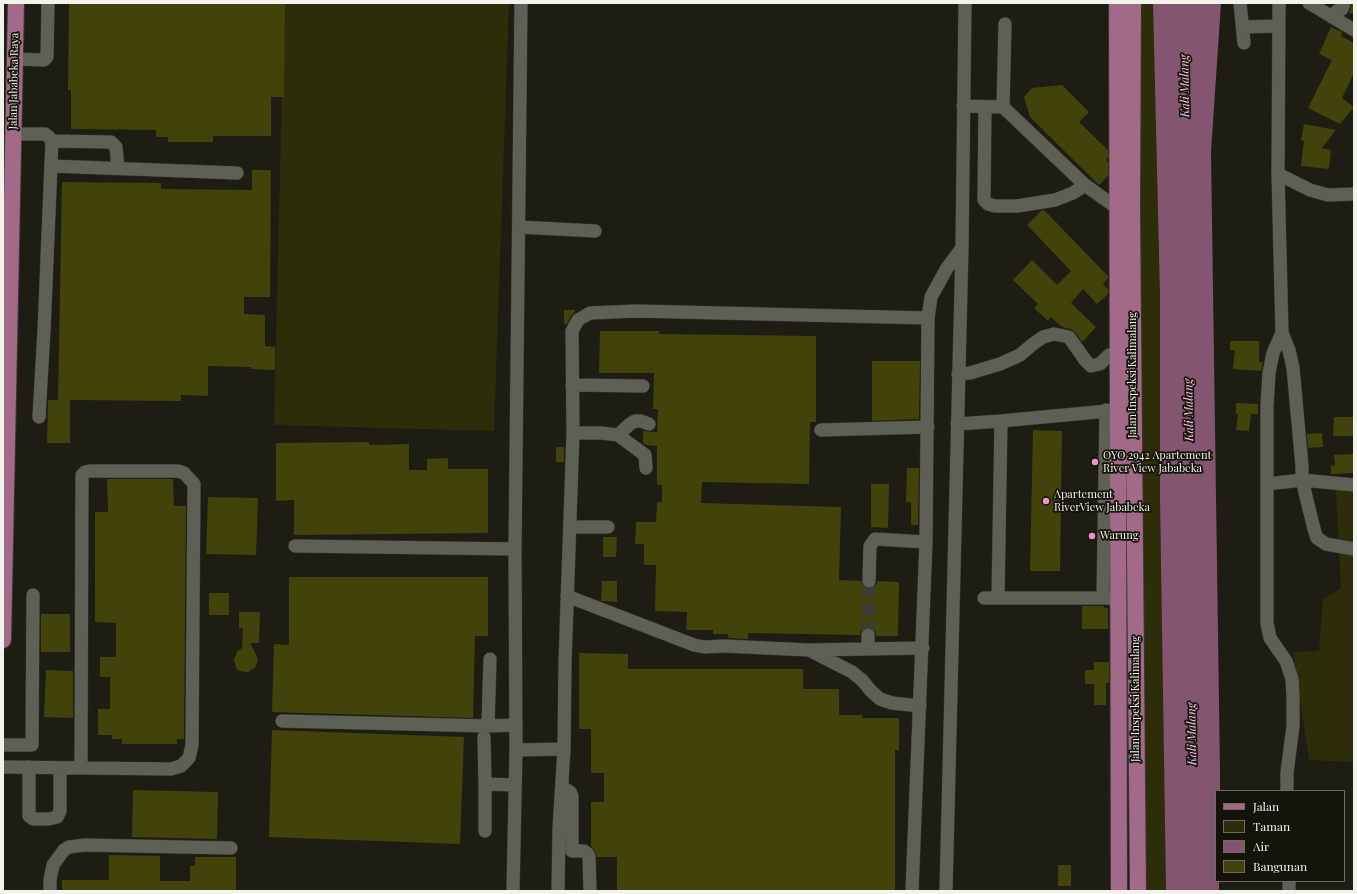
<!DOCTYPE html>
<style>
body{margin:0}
#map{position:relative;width:1357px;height:894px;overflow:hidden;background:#1d1d14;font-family:"Playfair Display",serif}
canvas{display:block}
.frame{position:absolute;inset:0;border:4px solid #f3f3ed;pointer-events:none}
.legend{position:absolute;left:1215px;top:790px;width:130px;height:92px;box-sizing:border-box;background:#14140b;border:1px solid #6d6d65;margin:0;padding:5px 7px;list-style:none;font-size:12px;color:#f3f3ed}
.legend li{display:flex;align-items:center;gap:8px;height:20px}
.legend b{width:20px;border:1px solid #6d6d65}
</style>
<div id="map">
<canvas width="1357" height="894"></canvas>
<div class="frame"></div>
<ul class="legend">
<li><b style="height:5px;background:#a36989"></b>Jalan</li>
<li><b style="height:11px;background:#2d2d09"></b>Taman</li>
<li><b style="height:11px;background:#835570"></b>Air</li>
<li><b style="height:11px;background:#42420b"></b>Bangunan</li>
</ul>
</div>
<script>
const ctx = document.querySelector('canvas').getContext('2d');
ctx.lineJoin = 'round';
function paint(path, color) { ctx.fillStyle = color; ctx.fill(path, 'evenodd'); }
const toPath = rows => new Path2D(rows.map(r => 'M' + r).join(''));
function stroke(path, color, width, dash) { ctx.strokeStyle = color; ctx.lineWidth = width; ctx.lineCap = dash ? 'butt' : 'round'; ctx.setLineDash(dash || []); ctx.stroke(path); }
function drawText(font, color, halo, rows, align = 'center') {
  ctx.font = font + ' "Playfair Display",serif'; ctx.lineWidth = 3.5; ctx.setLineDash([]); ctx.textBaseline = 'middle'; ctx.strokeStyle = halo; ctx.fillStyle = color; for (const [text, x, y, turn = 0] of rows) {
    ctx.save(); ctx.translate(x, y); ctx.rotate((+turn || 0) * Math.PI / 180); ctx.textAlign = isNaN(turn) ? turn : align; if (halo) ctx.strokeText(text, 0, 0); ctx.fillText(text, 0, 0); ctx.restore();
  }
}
paint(toPath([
 [284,3,509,3,494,431,274,425],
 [1133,3,1153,3,1160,303,1160,492,1166,891,1138,891],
 [1336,490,1354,492,1354,762,1309,760,1293,652,1319,651,1323,599,1341,588]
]), '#2d2d09');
paint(toPath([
 [1153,3,1221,3,1211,152,1220,771,1220,791,1216,791,1216,881,1219,881,1219,891,1166,891,1160,499,1160,297]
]), '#835570');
stroke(toPath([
 [1185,27,1188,295],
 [1192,677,1194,891]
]), '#835570', 20);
paint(toPath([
 [69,3,285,3,284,97,271,97,271,136,213,136,213,142,168,142,168,137,156,137,156,130,71,129,71,90,68,90],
 [1352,3,1354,3,1354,14,1349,13],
 [1331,27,1342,32,1341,36,1354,43,1354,73,1342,98,1354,107,1340,124,1308,108,1332,60,1319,54],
 [1062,85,1089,112,1079,122,1108,150,1108,157,1106,160,1108,162,1108,176,1099,185,1030,117,1024,97,1032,88],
 [1304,124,1336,130,1322,148,1331,150,1329,169,1301,166,1304,141,1301,140],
 [252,170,271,170,270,297,244,297,244,314,265,315,265,346,275,347,275,370,251,369,251,367,208,366,208,396,181,395,181,401,70,400,70,443,47,443,48,400,58,400,62,182,161,183,161,189,252,190],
 [1042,210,1044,210,1108,276,1108,278,1103,284,1108,289,1108,294,1097,304,1083,289,1071,303,1096,327,1082,342,1075,332,1071,329,1062,327,1051,317,1048,321,1034,308,1038,304,1013,280,1032,260,1057,285,1071,271,1027,225],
 [564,310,575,310,575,312,571,316,567,324,564,324],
 [600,331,659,331,659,334,816,336,816,422,810,422,809,484,702,482,701,503,841,507,839,580,861,581,864,588,869,589,876,586,877,581,899,582,898,636,876,636,875,631,872,628,868,627,861,631,860,635,748,633,748,639,728,638,728,634,713,634,713,630,686,630,687,612,655,611,656,565,644,565,644,544,635,544,636,522,656,522,657,502,662,502,662,485,657,485,657,446,646,445,643,443,643,431,657,432,658,409,653,409,654,373,599,373],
 [1230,341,1259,341,1259,362,1263,362,1261,371,1233,369,1235,350,1230,350],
 [872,361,920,361,919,419,872,421],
 [1236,403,1258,404,1258,414,1251,414,1249,431,1236,430,1238,414,1236,414],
 [1334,417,1354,417,1354,436,1333,436],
 [1033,430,1062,431,1060,571,1030,571],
 [1322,433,1323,447,1308,448,1307,434],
 [369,442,369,445,409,444,409,470,427,470,427,459,448,458,448,469,488,469,488,533,294,535,294,500,276,501,276,443],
 [556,447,564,447,564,462,556,462],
 [1354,454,1354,473,1331,474,1331,466,1335,465,1334,455],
 [907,468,919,468,918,525,911,525,911,502,906,502],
 [107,479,173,479,174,506,186,506,184,739,177,739,177,744,122,744,122,739,112,739,112,735,98,735,98,709,110,709,110,677,100,677,100,657,116,657,116,623,95,622,95,512,108,512],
 [871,484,889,484,888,528,871,527],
 [208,497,258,498,256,555,206,554],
 [603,537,617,537,616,557,603,557],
 [289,577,488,577,488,636,475,636,473,718,272,712,274,644,289,645],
 [602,581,617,581,617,602,601,601],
 [209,593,229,593,229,615,209,615],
 [1082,606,1104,606,1104,608,1108,608,1108,629,1082,629],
 [239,612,260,612,259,643,250,643,257,656,258,660,255,668,248,672,239,671,236,668,234,660,237,652,242,648,243,628,239,628],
 [41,614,70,614,70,652,41,652],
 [579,653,628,654,628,669,803,669,803,689,839,689,839,715,862,715,862,718,899,718,899,750,895,750,895,891,617,891,617,857,597,857,595,851,591,846,591,802,604,802,604,773,591,773,591,729,579,729],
 [1094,662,1109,662,1109,683,1106,683,1106,705,1094,705,1094,684,1085,684,1085,670,1094,670],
 [46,670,73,671,73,718,44,717],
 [272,730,464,737,460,844,269,837],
 [133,790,218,792,217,839,132,837],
 [109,855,160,856,160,881,190,881,190,866,195,866,195,857,236,857,236,891,62,891,62,880,109,880],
 [1058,865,1071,865,1071,886,1058,886]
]), '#42420b');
stroke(toPath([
 [868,635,869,581]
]), '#3d3d35', 13, [13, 6]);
const minor = toPath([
 [1240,3,1244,43],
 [1279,3,1278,174,1282,333,1289,350,1293,368,1302,466,1302,480,1314,529,1317,538,1326,544,1354,549],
 [1309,3,1354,30],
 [1332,17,1337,11,1342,9,1344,3],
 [1243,27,1278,26],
 [15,59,44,60,47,57,48,3],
 [963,106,1003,107,1085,185,1117,208,1125,208],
 [985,107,984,200,988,204,995,206,1017,206,1055,200,1073,193,1085,185],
 [1003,107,1005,24],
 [13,134,45,134,49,137,52,141,44,330,39,417],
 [52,141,111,142,116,147,118,168],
 [51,166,237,173],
 [1278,174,1310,190,1328,195,1354,194],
 [519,227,595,231],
 [958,374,970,373,1000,364,1020,355,1033,344,1043,337,1054,334,1069,337,1085,360,1091,366,1100,364,1109,355,1113,354,1118,356],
 [572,385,643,386],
 [957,424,1001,421],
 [821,430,928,427],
 [573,433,601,433,618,435,630,444,645,455,646,468],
 [618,435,630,424,635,421,641,421,649,424],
 [1267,484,1267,406,1269,373,1273,353,1282,333],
 [570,527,608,527],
 [295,546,515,549],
 [869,581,870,546,875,539,926,542],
 [567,596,694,645,704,647,724,646,809,650,923,648],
 [998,597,1001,421,1118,410],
 [984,598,1110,598],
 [1103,598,1106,410],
 [868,649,868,635],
 [811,651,852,672,862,680,871,691,880,699,892,703,920,706],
 [282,721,488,726,516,725],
 [488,726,490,659],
 [484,737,485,784,485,831],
 [3,745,32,745,33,595],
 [516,750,564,749,565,662,573,433,572,331,578,320,590,313,636,311,928,318],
 [3,767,171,769,181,766,189,758,192,745,194,484,184,473,178,471,90,471,85,472,82,475,81,768],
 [29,767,29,816,33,819,49,819,57,817,60,811,60,768],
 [485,784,515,785],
 [562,787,570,792,572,796,572,851,584,851,588,854,589,857,590,891],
 [1287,791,1287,773,1293,726,1293,696,1292,679,1286,661,1270,638,1267,623,1267,484,1302,480,1354,485],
 [1289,881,1289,891],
 [50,891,50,880,53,865,64,850,69,847,85,845,231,848],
 [513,891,516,750,515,549,521,3],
 [558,891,559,829,564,749],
 [912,891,926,542,928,318,931,297,947,268,962,248],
 [946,891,962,248,965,3]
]);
const major = toPath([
 [1117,3,1119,891],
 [1133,3,1132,208,1138,891],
 [3,640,16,3]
]);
stroke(minor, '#363731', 14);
stroke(major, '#363731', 18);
stroke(minor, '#5f6055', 13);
stroke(major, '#a36989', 16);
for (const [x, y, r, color] of [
 [1095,462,4,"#f790ce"],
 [1046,501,4,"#f790ce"],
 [1092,536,4,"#f790ce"]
]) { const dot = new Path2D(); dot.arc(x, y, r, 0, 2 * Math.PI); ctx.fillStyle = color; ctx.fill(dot); stroke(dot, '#14140b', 1.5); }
drawText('11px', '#f3f3ed', '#14140b', [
 ["Jalan Jababeka Raya",14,81,-89],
 ["Jalan Inspeksi Kalimalang",1133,375,-90],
 ["Jalan Inspeksi Kalimalang",1136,699,-90]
]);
drawText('11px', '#f3f3ed', '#14140b', [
 ["OYO 2942 Apartement",1103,456],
 ["River View Jababeka",1103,469],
 ["Apartement",1054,495],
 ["RiverView Jababeka",1054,508],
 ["Warung",1100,536]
], 'left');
drawText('italic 12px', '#ffc1e4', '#14140b', [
 ["Kali Malang",1185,86,-91],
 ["Kali Malang",1189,410,-91],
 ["Kali Malang",1192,734,-91]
]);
</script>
